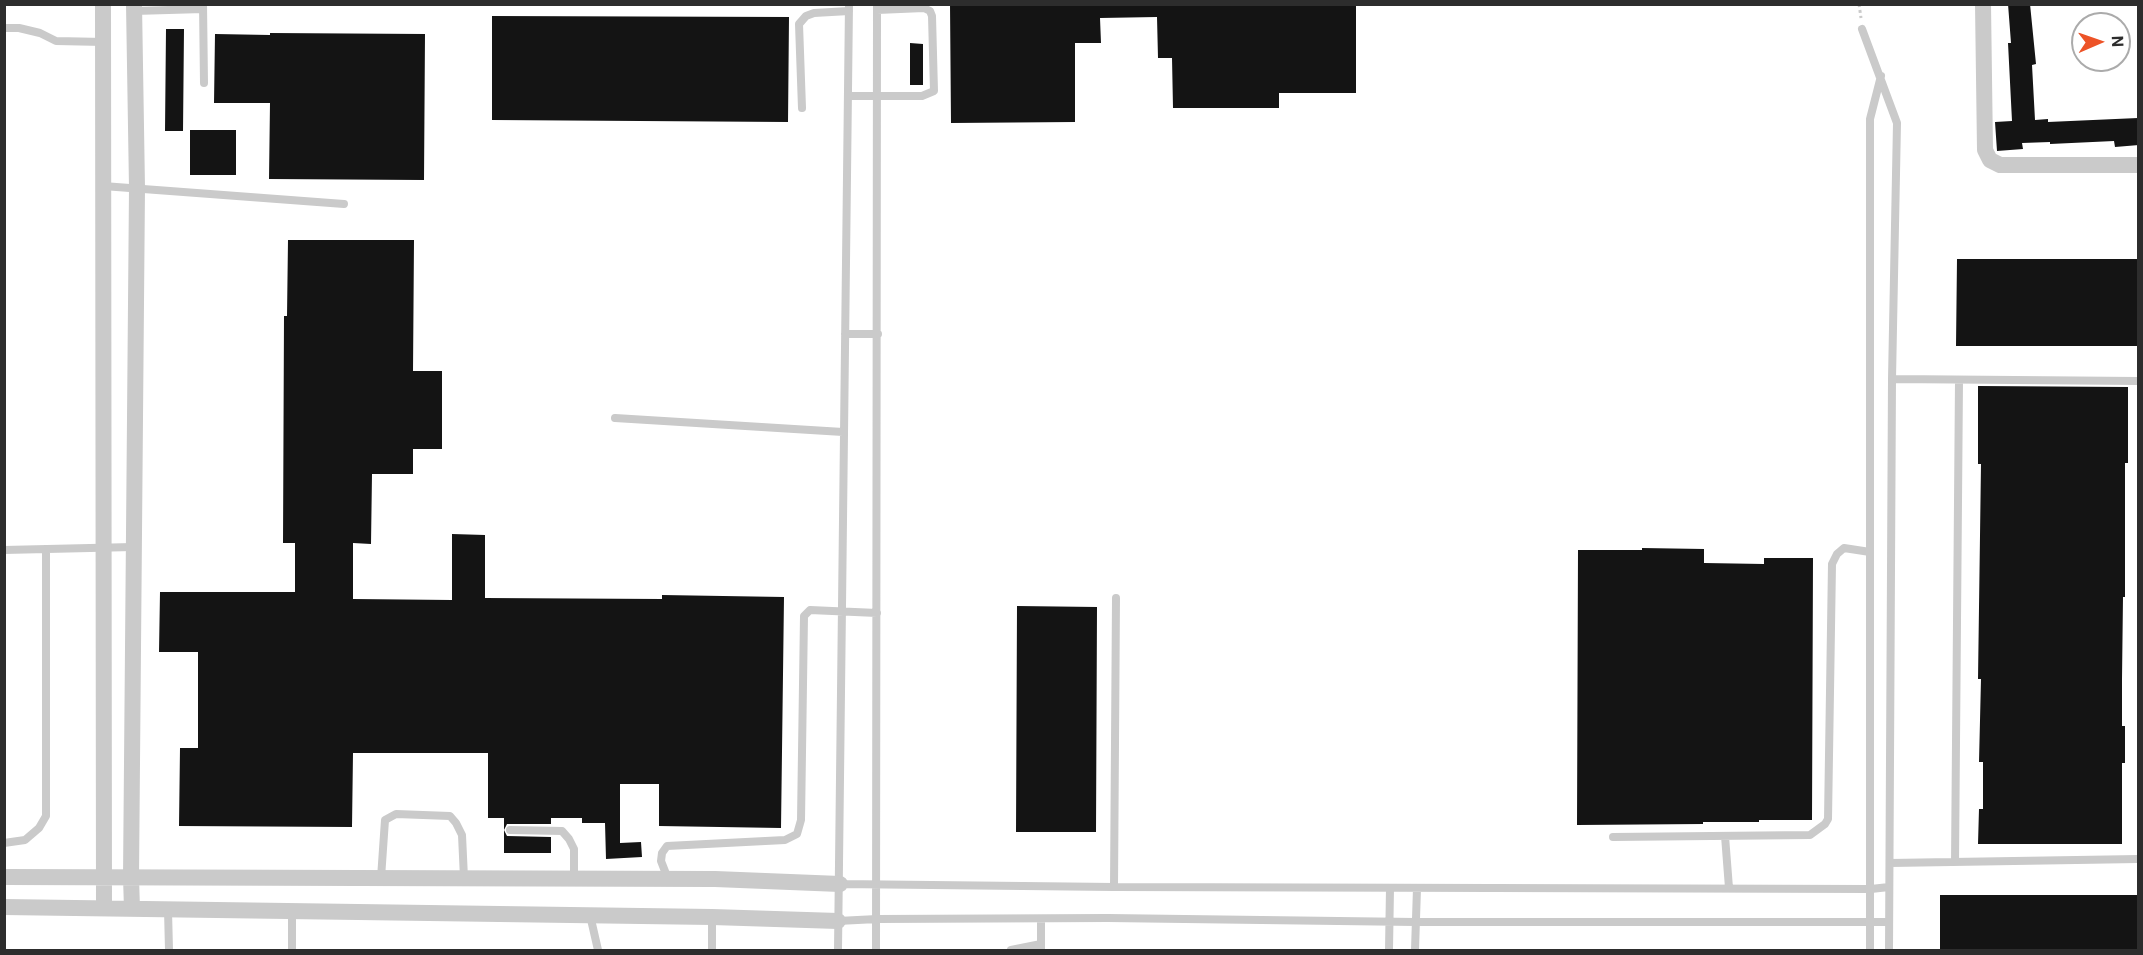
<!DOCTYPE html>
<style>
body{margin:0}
#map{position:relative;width:2143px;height:955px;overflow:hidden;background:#fff;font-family:Roboto,sans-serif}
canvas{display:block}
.frame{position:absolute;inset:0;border:6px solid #2d2d2d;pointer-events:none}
.north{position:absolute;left:2071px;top:12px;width:60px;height:60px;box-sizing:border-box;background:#fff;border:2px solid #ababab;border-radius:50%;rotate:88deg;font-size:16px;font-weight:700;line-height:24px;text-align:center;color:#2d2d2d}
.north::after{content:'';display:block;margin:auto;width:21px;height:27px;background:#ed5327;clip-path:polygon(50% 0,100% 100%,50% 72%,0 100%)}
</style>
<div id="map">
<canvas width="2143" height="955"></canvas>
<div class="frame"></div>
<div class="north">N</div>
</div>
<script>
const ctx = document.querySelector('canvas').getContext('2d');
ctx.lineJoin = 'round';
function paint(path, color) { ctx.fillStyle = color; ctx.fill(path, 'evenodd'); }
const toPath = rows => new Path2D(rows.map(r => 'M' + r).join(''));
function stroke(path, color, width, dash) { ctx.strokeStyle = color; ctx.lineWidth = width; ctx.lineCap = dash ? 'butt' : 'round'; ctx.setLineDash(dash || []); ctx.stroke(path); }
paint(toPath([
 [950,4,1356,4,1356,93,1279,93,1279,108,1173,108,1172,58,1158,58,1157,17,1100,18,1101,43,1075,43,1075,122,951,123],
 [2008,4,2030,4,2036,64,2032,65,2035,120,2048,119,2048,122,2138,118,2139,145,2115,147,2114,141,2050,144,2050,142,2022,143,2023,149,1997,151,1995,122,2012,121,2008,43,2011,43],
 [492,16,789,17,788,122,492,120],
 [166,29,184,29,183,131,165,131],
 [270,33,425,34,424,180,269,179,270,103,214,103,215,34,270,35],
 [910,43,923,44,923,85,910,85],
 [190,130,236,130,236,175,190,175],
 [288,240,414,240,413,371,442,371,442,449,413,449,413,474,372,474,371,544,353,543,353,599,452,600,452,534,485,535,485,598,662,599,662,595,784,597,781,828,659,826,659,784,620,784,620,843,641,842,642,857,606,859,605,823,582,823,582,818,551,818,551,824,507,824,504,830,507,836,551,837,551,853,504,853,504,818,488,818,488,753,353,753,352,827,179,826,180,748,198,748,198,652,159,652,160,592,295,592,295,543,283,543,284,316,287,316],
 [1957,259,2139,259,2139,346,1956,346],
 [1978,386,2128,387,2128,463,2125,463,2125,597,2123,597,2122,679,2122,726,2125,726,2125,763,2122,763,2122,844,1978,844,1979,809,1983,809,1983,762,1979,762,1981,679,1978,679,1981,464,1978,464],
 [1642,548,1704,549,1704,563,1764,564,1764,558,1813,558,1812,820,1759,820,1759,822,1703,822,1703,824,1577,825,1578,550,1642,550],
 [1017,606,1097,607,1096,832,1016,832],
 [1940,895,2139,895,2139,951,1940,951]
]), '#141414');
stroke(toPath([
 [1859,4,1861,18]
]), '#cacaca', 3, [3, 3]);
stroke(toPath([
 [203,4,204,83],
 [134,11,203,9],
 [4,28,19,28,40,33,56,41,104,42],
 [1862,29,1897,123,1892,379,1889,950],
 [848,96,922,96,934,91,932,16,930,11,924,8,877,10],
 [802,108,799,24,806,16,814,13,849,11],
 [103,186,344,204],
 [845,334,878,334],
 [1892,379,2138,381],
 [615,418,843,432],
 [4,550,133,547],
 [510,830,562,831,569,839,574,849,574,879],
 [1725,836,1729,888],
 [1613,837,1810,835,1825,824,1828,819,1832,564,1837,554,1844,548,1870,552],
 [4,843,25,840,39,828,46,816,46,549],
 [1955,862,1959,381],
 [1890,863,2138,859],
 [381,878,385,820,396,814,450,816,456,823,462,835,464,878],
 [668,879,661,861,662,853,667,846,785,840,797,834,801,820,804,616,810,610,877,613],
 [840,884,1114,887,1871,889,1889,887],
 [1114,887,1116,598],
 [168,910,169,950],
 [292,911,292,950],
 [590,915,598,950],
 [1041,919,1041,950],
 [838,921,877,919,1108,918,1415,922,1889,922],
 [712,950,712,917],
 [838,950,849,4],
 [876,950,877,4],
 [1011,950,1041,944],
 [1389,950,1390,888],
 [1415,950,1417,888],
 [1870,950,1870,119,1881,76]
]), '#cacaca', 8);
stroke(toPath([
 [103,4,104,908],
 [1983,4,1985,150,1990,160,2000,165,2138,165],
 [4,877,715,879,840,884],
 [4,907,712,917,838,921],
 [132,909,131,877,137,188,134,4]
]), '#cacaca', 16);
</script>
